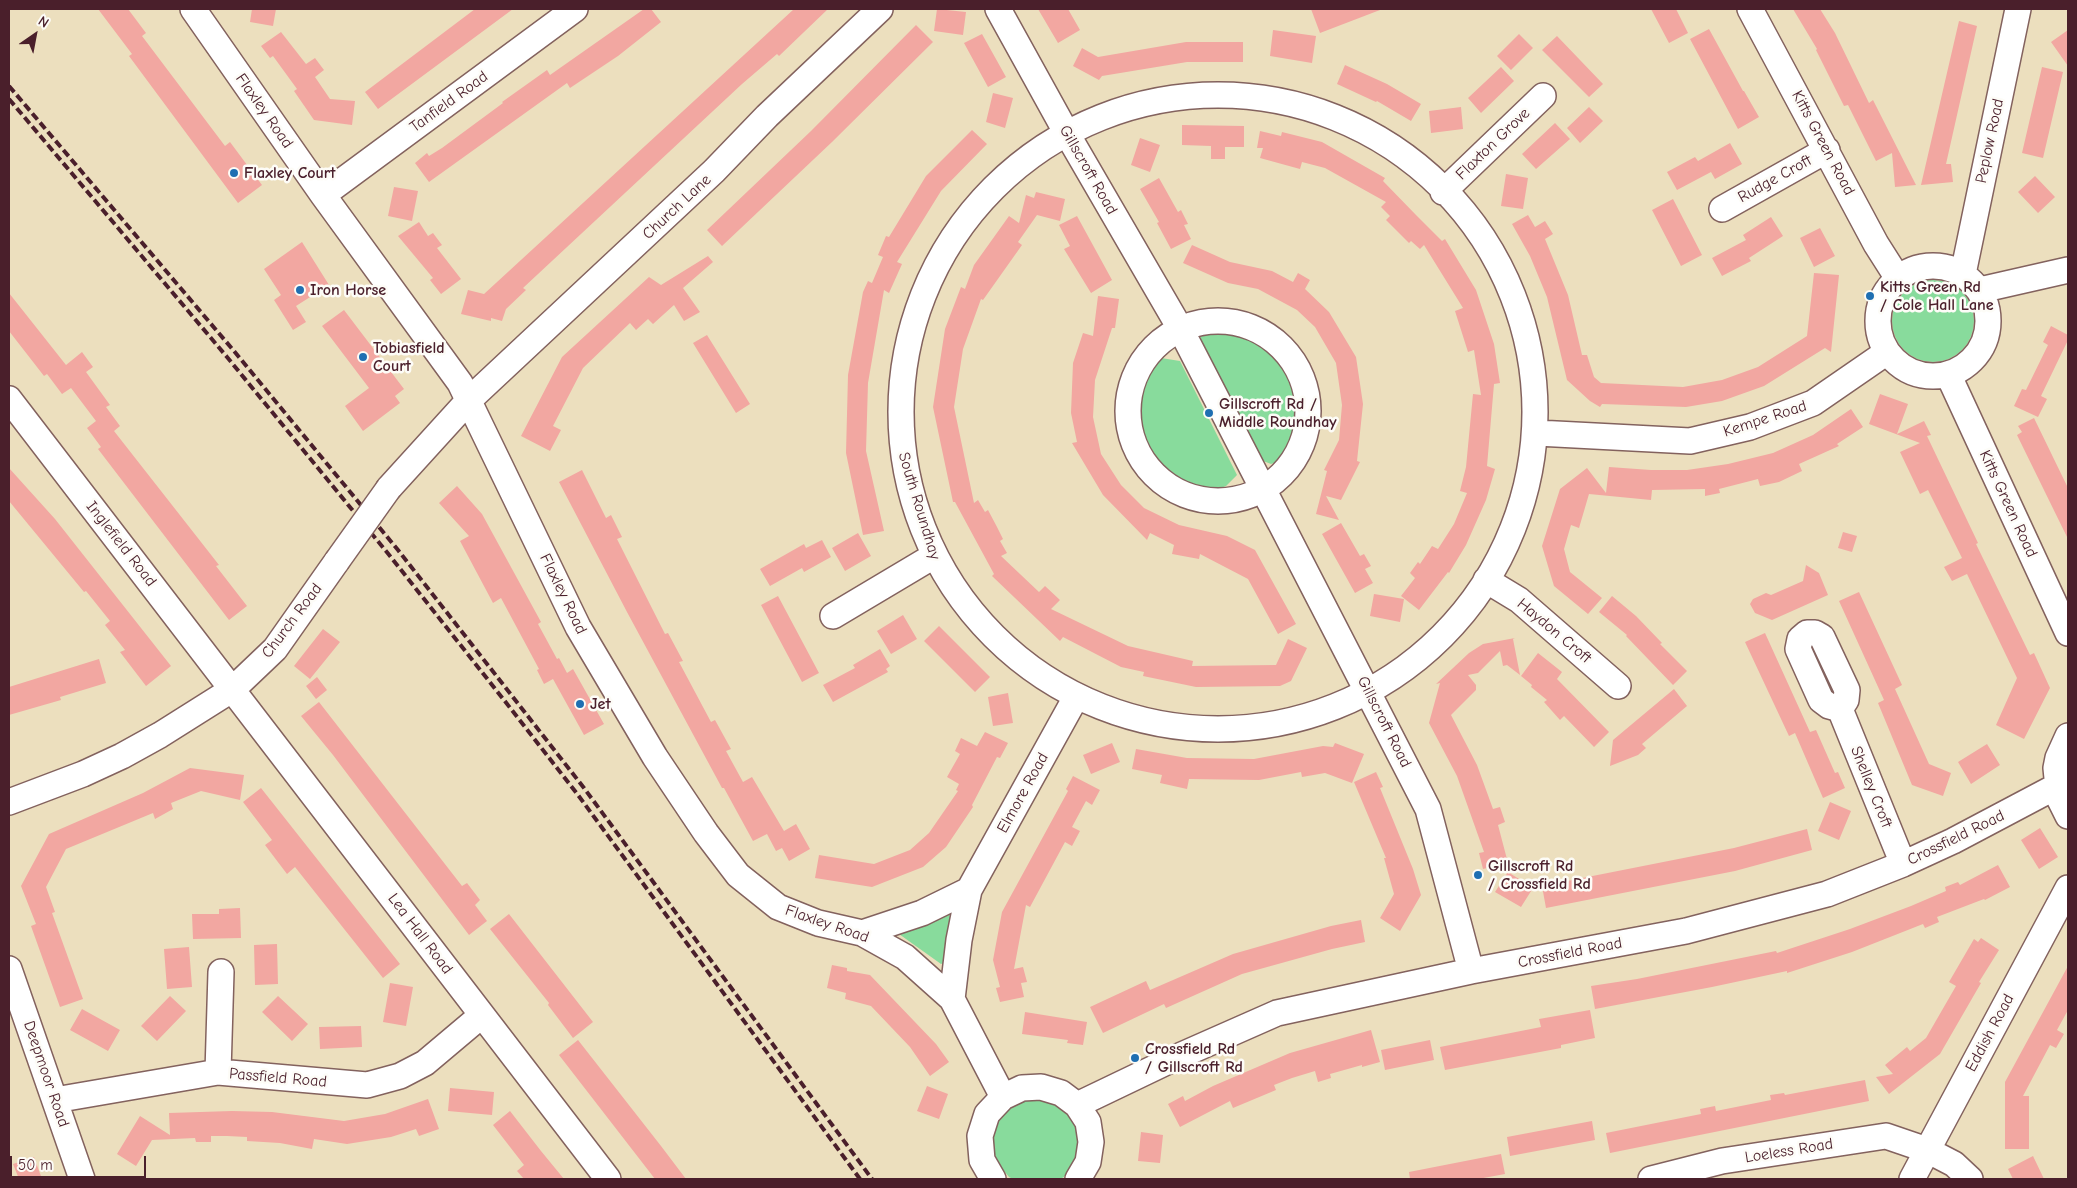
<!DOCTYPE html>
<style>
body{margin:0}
#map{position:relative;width:2077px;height:1188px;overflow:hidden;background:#ecdfbe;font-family:"Comic Neue",sans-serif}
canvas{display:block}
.frame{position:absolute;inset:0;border:10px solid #4a1f2b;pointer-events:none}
.north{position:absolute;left:10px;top:10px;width:50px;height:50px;-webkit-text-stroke:4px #fdfcf7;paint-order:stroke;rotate:33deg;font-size:14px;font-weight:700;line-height:20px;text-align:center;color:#4a1f2b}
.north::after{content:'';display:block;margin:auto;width:18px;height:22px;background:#4a1f2b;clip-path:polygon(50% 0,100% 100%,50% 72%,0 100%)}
.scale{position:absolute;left:10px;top:1156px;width:136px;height:22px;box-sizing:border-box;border:2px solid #4a1f2b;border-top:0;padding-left:6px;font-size:15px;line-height:18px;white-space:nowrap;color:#4a1f2b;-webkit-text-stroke:4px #fdfcf7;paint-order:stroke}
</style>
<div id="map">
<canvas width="2077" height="1188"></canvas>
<div class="frame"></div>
<div class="north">N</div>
<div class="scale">50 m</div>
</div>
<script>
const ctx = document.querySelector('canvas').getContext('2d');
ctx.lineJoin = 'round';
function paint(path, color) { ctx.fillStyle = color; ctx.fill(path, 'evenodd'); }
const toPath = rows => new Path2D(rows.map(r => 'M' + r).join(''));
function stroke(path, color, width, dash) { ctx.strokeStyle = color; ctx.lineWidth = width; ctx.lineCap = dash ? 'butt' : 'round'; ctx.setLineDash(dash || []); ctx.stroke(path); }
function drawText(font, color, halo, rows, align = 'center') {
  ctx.font = font + ' "Comic Neue",sans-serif'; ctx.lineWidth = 5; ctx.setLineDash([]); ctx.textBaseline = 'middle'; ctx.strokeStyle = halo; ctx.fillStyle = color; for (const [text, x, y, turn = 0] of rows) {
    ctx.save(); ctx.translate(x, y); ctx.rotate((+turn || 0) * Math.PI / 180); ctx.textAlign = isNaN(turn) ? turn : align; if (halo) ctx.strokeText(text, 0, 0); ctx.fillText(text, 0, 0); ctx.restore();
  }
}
paint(toPath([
 '1892 321a41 41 0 1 1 82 0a41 41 0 1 1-82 0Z',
 [1236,328,1274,350,1296,373,1304,402,1303,433,1285,459,1271,464,1258,459,1197,349,1201,336,1212,330],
 [1161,358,1180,361,1237,475,1226,486,1213,491,1183,486,1157,467,1140,440,1138,394,1150,364],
 [952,911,947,962,941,964,899,934],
 [1027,1099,1046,1099,1064,1108,1076,1123,1081,1143,1077,1162,1064,1177,1060,1179,1013,1179,1009,1177,997,1162,992,1143,996,1123,1009,1108]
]), '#88db9c');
paint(toPath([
 [98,9,128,9,146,33,142,36,225,146,230,142,262,185,238,203,129,56,132,54],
 [252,9,276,9,273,26,250,22],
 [475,9,513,9,378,109,365,92],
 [644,9,651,9,661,22,618,56,570,88,567,83,429,182,415,163,427,153,429,156,442,148,503,103,502,102,547,70,550,75],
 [794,9,828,9,779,56,777,54,742,84,523,288,526,290,506,309,502,321,491,318,491,321,461,314,468,290,484,294],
 [937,9,966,12,963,35,934,31],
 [1038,9,1068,9,1080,30,1058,43],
 [1311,9,1380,9,1380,10,1320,33],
 [1651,9,1676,9,1688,33,1669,43],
 [1793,9,1820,9,1835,33,1869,103,1873,100,1916,185,1895,187,1892,153,1876,161,1848,105,1844,106,1816,50,1817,49],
 [1959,21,1977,26,1946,164,1951,164,1953,182,1921,185],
 [916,25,933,42,832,142,722,246,707,230,811,131],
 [1709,29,1743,91,1744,91,1759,117,1738,129,1690,39],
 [1273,30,1316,36,1312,63,1270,56],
 [2068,30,2068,66,2051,42],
 [281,32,306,64,315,58,324,70,315,77,330,99,355,101,352,125,314,120,294,91,297,89,273,56,270,58,261,46],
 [982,34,1006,77,988,87,964,43],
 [1519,34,1533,48,1511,70,1497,56],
 [1557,36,1603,84,1589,97,1542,50],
 [1186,42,1243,42,1243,62,1187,62,1102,76,1099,80,1073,66,1082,48,1098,57],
 [1345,65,1387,84,1421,104,1411,121,1377,101,1376,102,1337,84],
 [1501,67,1514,81,1481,113,1468,98],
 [2042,67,2063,72,2043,158,2022,153],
 [993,93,1013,98,1005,128,986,122],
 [1461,107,1463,129,1431,133,1429,111],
 [1589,107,1603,121,1580,143,1567,128],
 [1555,123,1570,139,1536,169,1522,154],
 [1182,125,1244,126,1244,147,1225,147,1225,159,1211,159,1211,146,1182,145],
 [972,130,987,144,941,191,897,262,902,264,889,293,884,290,868,383,866,451,884,531,863,535,846,453,848,375,863,292,868,281,872,283,883,257,878,255,886,236,889,237,926,176],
 [1260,131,1281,136,1282,132,1322,142,1385,178,1383,181,1416,215,1442,241,1445,239,1476,290,1494,344,1500,383,1494,384,1487,466,1495,469,1486,500,1466,545,1449,573,1448,572,1419,610,1401,596,1415,578,1410,573,1418,562,1420,564,1432,546,1438,549,1454,524,1467,493,1460,491,1466,467,1473,394,1481,395,1474,350,1468,352,1455,311,1463,308,1424,245,1420,249,1411,241,1409,243,1386,220,1390,216,1381,207,1386,202,1325,168,1302,162,1300,169,1260,158,1263,148,1257,148],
 [1140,138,1160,145,1150,172,1131,165],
 [1730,143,1742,164,1715,179,1711,172,1677,190,1667,172,1695,157,1698,161],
 [1506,174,1528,178,1523,209,1501,206],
 [2035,176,2055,197,2038,213,2018,192],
 [1159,178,1178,212,1181,210,1188,224,1184,225,1191,239,1171,249,1157,223,1159,222,1140,189],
 [394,187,418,191,412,221,388,216],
 [1036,192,1065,199,1060,221,1037,215,1018,242,1022,245,983,300,981,299,963,349,954,407,974,503,978,500,985,512,988,510,997,527,1003,539,1000,541,1007,553,1001,556,1039,592,1045,586,1060,600,1051,609,1128,646,1193,661,1192,666,1276,665,1288,639,1307,648,1291,681,1280,686,1196,687,1143,676,1144,672,1121,667,1063,637,1060,641,992,576,994,574,955,502,953,502,933,407,945,329,961,287,965,289,974,265,1009,216,1019,223,1026,195,1034,198],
 [1673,199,1702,255,1681,266,1652,210],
 [1528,215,1535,227,1545,221,1553,234,1545,239,1568,295,1582,355,1587,355,1594,377,1601,383,1683,387,1722,380,1758,367,1807,336,1814,273,1839,275,1831,352,1825,348,1764,386,1722,401,1686,407,1602,404,1600,407,1590,401,1567,380,1547,297,1530,256,1512,224],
 [1077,216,1112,280,1091,293,1064,249,1070,246,1059,225],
 [1771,217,1783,236,1749,258,1751,261,1722,276,1712,258,1746,240,1743,235],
 [419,222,428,236,433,233,442,245,437,248,461,279,441,294,430,280,433,278,398,236],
 [1820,228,1835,256,1814,267,1800,238],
 [302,242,329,285,296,306,306,322,293,330,274,300,281,295,264,269],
 [1192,245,1230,262,1272,271,1293,282,1298,273,1310,280,1305,289,1329,312,1356,357,1363,404,1357,461,1360,462,1341,500,1326,496,1339,520,1316,514,1327,471,1324,470,1339,440,1342,405,1336,363,1315,327,1297,310,1258,289,1228,283,1183,263],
 [708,256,713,262,683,288,700,312,684,321,674,305,653,324,648,319,636,330,630,323,583,368,553,426,561,430,550,451,521,436,562,357,649,277,661,285],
 [9,293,66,365,82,352,93,367,86,372,110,405,106,407,120,426,114,431,219,565,216,566,247,606,229,620,98,449,101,447,87,428,96,421,71,388,62,394,47,374,44,376,9,331],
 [1098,296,1119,299,1115,328,1112,328,1095,380,1093,417,1101,454,1121,485,1144,508,1179,525,1227,536,1255,550,1296,624,1278,634,1248,579,1200,554,1199,559,1172,554,1174,545,1150,533,1147,540,1103,495,1072,443,1077,442,1071,413,1073,363,1083,333,1093,336],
 [344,310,404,389,395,396,400,403,363,431,345,406,369,388,322,326],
 [2051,326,2068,335,2068,340,2041,396,2047,399,2038,417,2014,406,2022,389,2026,390,2048,345,2043,342],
 [707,335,750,404,736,413,693,343],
 [1880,394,1908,404,1897,434,1924,421,1931,435,1927,436,1978,543,1976,544,2030,655,2034,653,2050,688,2024,739,1996,725,2017,678,1967,574,1952,581,1944,567,1962,558,1928,490,1920,494,1900,452,1920,443,1869,424],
 [1851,409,1863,427,1837,444,1839,446,1799,464,1802,471,1779,482,1760,486,1758,479,1719,489,1720,493,1705,496,1705,489,1652,490,1651,500,1589,494,1579,528,1571,525,1564,549,1570,572,1602,598,1588,614,1554,586,1542,546,1560,489,1587,468,1606,493,1609,467,1651,470,1687,470,1728,464,1773,453,1813,435],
 [2034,418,2068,488,2068,539,2017,435,2022,432,2018,426],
 [9,468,55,519,171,666,146,686,120,652,125,650,105,625,110,621,86,591,84,592,9,501],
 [582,470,606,518,611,515,622,537,617,539,665,634,668,633,683,661,679,662,711,722,715,720,731,749,726,751,743,782,752,777,784,831,796,824,810,849,789,861,782,848,776,851,767,834,753,841,724,788,722,788,627,612,559,482],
 [457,486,482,514,541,622,538,624,557,659,559,658,567,673,573,669,604,724,584,735,553,679,544,684,537,670,539,669,501,598,493,603,460,541,469,536,439,503],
 [1341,523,1360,556,1364,554,1371,566,1365,569,1373,583,1355,593,1322,534],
 [1843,532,1857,536,1852,552,1838,548],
 [858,533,871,556,845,571,832,548],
 [822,540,831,557,804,572,802,568,770,586,760,569,804,544,806,548],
 [1806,565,1819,573,1828,595,1772,620,1755,613,1750,604,1753,599,1766,593,1771,595,1803,581],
 [1859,592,1902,685,1895,689,1929,764,1951,773,1943,796,1912,785,1878,703,1884,700,1839,601],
 [1374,594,1404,599,1400,622,1370,616],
 [778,596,819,673,802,682,761,605],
 [1612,596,1636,616,1662,643,1660,644,1687,671,1673,685,1626,636,1627,635,1599,612],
 [903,615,917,639,891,654,877,631],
 [939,626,990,677,975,692,924,641],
 [323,629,340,642,310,679,294,666],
 [1765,633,1810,732,1816,730,1835,773,1838,772,1845,788,1823,798,1795,733,1789,736,1745,642],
 [1515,638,1513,639,1520,675,1507,665,1503,666,1500,651,1478,673,1468,675,1476,685,1476,690,1451,715,1477,765,1493,809,1500,807,1505,822,1498,825,1508,863,1483,869,1479,853,1484,852,1457,776,1429,723,1440,683,1436,684,1469,653,1483,644],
 [880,649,890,666,886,669,888,672,833,702,823,685,855,668,853,665],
 [1538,653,1562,672,1557,679,1609,732,1594,747,1564,716,1560,720,1544,702,1547,700,1531,687,1532,685,1521,676],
 [99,659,106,683,60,697,61,700,9,715,9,687],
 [317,677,327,690,316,699,306,686],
 [1674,689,1687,706,1642,744,1646,748,1638,755,1610,766,1613,740],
 [1008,693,1013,723,993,726,988,697],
 [319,702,462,886,467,883,480,900,475,905,487,921,469,935,333,755,301,716],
 [985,732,1008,743,1000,758,997,757,972,805,973,807,946,847,923,867,872,887,815,878,819,855,874,864,910,850,929,833,958,791,956,790,959,784,947,777,960,754,955,751,961,738,977,746],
 [1112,743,1120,762,1091,774,1083,755],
 [1335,743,1364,754,1352,783,1325,773,1302,777,1301,772,1259,780,1189,779,1187,789,1160,783,1162,775,1132,769,1136,749,1187,758,1254,759,1323,746,1333,747],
 [1987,744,2000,765,1971,784,1958,762],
 [190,768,244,775,240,800,201,791,171,803,173,809,155,819,153,813,66,849,46,887,55,912,52,913,83,999,60,1007,31,926,36,924,21,886,49,834,143,793],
 [1376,772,1383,787,1380,788,1413,869,1421,895,1400,931,1380,918,1394,894,1384,858,1386,858,1354,782],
 [1073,776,1100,790,1092,805,1086,801,1072,827,1080,831,1072,846,1065,842,1030,907,1026,905,1014,969,1023,967,1027,982,1021,983,1024,997,1000,1002,996,988,1000,987,993,960,1002,912,1068,791,1066,789],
 [261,788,400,964,383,978,295,867,287,874,265,845,272,840,243,802],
 [1830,802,1851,811,1839,840,1818,831],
 [2040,828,2058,857,2039,869,2021,840],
 [1807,829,1812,850,1735,871,1546,908,1542,886,1734,848],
 [1998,865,2010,887,1985,900,1984,899,1937,917,1939,922,1925,928,1923,924,1852,952,1787,973,1787,971,1712,987,1595,1009,1591,986,1637,979,1776,951,1777,953,1850,929,1911,906,1946,891,1945,887,1958,882,1960,885],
 [1508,872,1533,888,1521,907,1495,892],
 [240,908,241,938,193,939,192,914,219,914,219,909],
 [509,914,593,1022,573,1038,548,1005,549,1003,490,929],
 [1361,920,1365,942,1332,949,1242,974,1166,1008,1164,1004,1103,1033,1090,1007,1146,981,1150,990,1233,954,1331,926],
 [1981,938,1999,950,1979,982,1981,983,1940,1054,1889,1094,1876,1077,1893,1074,1885,1065,1907,1047,1910,1051,1926,1038,1956,986,1949,982,1974,939,1978,942],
 [277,944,278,984,255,985,254,945],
 [189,947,192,987,167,989,164,949],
 [832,965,847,968,847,971,870,975,936,1044,949,1062,930,1076,910,1047,871,1006,845,999,846,993,827,988],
 [2068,966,2068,1010,2057,1030,2064,1034,2056,1048,2050,1045,2023,1096,2029,1096,2029,1149,2005,1149,2005,1082],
 [390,983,413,987,406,1026,383,1022],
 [170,996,186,1011,157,1041,141,1026],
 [278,996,308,1024,292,1041,262,1012],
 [82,1009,120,1030,108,1051,70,1030],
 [1590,1010,1595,1038,1561,1045,1561,1048,1445,1070,1440,1047,1541,1027,1539,1019],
 [1025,1012,1087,1022,1083,1045,1067,1043,1068,1040,1022,1034],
 [361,1026,362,1047,320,1049,319,1027],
 [1371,1030,1380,1062,1362,1067,1362,1065,1330,1074,1331,1078,1318,1082,1315,1071,1292,1078,1274,1085,1276,1090,1233,1108,1230,1101,1180,1127,1168,1104,1183,1096,1185,1101,1213,1086,1290,1053],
 [578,1040,661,1146,686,1179,655,1179,559,1055],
 [1430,1040,1434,1060,1385,1070,1381,1050],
 [1865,1080,1869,1101,1610,1153,1606,1133,1701,1114,1700,1109,1715,1106,1716,1111,1771,1100,1770,1095,1784,1093,1785,1095],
 [927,1086,948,1094,939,1119,917,1111],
 [450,1088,494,1092,492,1115,448,1111],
 [428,1099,439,1129,419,1136,416,1129,391,1137,347,1144,314,1139,312,1149,280,1143,247,1141,247,1137,227,1136,211,1136,211,1142,196,1142,195,1138,152,1140,136,1166,117,1154,140,1116,170,1135,169,1113,232,1111,272,1112,344,1121,385,1114],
 [510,1111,541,1151,564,1179,524,1179,517,1171,524,1165,493,1125],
 [1592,1121,1595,1140,1510,1156,1507,1137],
 [1141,1132,1163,1135,1160,1163,1138,1161],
 [1501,1154,1505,1174,1478,1179,1410,1179,1409,1172],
 [2033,1156,2044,1179,2013,1179,2008,1169],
 [34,1157,42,1179,19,1179,13,1164]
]), '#f2a7a1');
const minor = toPath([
 [193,9,323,195,460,383,578,627,655,757,706,833,738,875,778,907,818,923,862,933,905,957,952,999,1003,1097],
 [998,9,1066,132,1181,330,1428,809,1471,971],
 [1750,9,1876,244,1897,277],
 '901 412a317 317 0 1 1 634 0a317 317 0 1 1-634 0Z',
 [1443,192,1543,96],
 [323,195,575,9],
 [1722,209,1827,150],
 '1878 321a55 55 0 1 1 110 0a55 55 0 1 1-110 0Z',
 [1963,274,2018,9],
 [1980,290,2068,270],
 '1128 411a90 90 0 1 1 180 0a90 90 0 1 1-180 0Z',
 [1948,374,2068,633],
 [9,399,608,1179],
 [1537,433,1690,441,1750,427,1813,403,1887,352],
 [389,488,469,400,714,171,767,116,880,9],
 [1486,580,1519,600,1618,686],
 [833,616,932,557],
 [1840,709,1846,700,1847,690,1822,637,1815,633,1807,633,1800,639,1798,649,1821,700,1829,706,1840,709,1903,864],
 [2068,736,2058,758,2056,768,2059,798,2068,816],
 [9,802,83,774,122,756,160,735,233,689,275,649,337,561],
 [862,933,922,913,969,890],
 [9,969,82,1179],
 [952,999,959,940,969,890,1076,697],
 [218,1072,221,972],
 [55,1100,218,1072,367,1085,400,1076,425,1063,482,1015],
 [1077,1105,1175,1058,1277,1013,1471,971,1686,931,1827,894,1903,864,1953,841,2057,786],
 [993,1179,982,1160,980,1136,987,1114,1003,1097,1022,1088,1041,1087,1061,1093,1077,1105,1088,1122,1091,1142,1088,1162,1078,1179],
 [1651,1179,1722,1161,1886,1136,1927,1150,1954,1164,1970,1179],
 [1912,1179,2068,888]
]);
stroke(minor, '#83625e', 28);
stroke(minor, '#fff', 25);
stroke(toPath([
 [9,86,234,351,398,550,584,788,872,1179],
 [9,99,227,357,390,556,504,700,578,795,860,1179]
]), '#4a1f2b', 4, [8, 4]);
const minorBridge = toPath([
 [337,561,389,488]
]);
stroke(minorBridge, '#83625e', 28, []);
stroke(minorBridge, '#fff', 25);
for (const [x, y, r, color] of [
 [234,173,5,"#1f6fb2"],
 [300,290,5,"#1f6fb2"],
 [1870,296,5,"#1f6fb2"],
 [363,357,5,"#1f6fb2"],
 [1209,413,5,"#1f6fb2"],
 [580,704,5,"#1f6fb2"],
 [1478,875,5,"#1f6fb2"],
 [1135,1058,5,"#1f6fb2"]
]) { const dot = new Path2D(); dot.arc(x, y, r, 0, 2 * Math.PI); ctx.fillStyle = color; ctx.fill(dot); stroke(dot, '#fdfcf7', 2); }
drawText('16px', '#4a1f2b', '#fdfcf7', [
 ["Tanfield Road",449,102,-36],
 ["Flaxley Road",264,111,55],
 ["Peplow Road",1990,141,-78],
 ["Kitts Green Road",1823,143,62],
 ["Flaxton Grove",1493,144,-44],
 ["Gillscroft Road",1088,170,60],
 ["Rudge Croft",1775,179,-29],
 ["Church Lane",677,207,-43],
 ["Kempe Road",1765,419,-18],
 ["Kitts Green Road",2008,504,65],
 ["South Roundhay",919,506,73],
 ["Inglefield Road",121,544,52],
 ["Flaxley Road",563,594,64],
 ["Church Road",292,621,-53],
 ["Haydon Croft",1554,631,40],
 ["Gillscroft Road",1384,722,63],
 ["Shelley Croft",1871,787,68],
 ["Elmore Road",1023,793,-61],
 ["Crossfield Road",1956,838,-26],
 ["Flaxley Road",827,924,19],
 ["Lea Hall Road",420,934,53],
 ["Crossfield Road",1570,953,-11],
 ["Eddish Road",1990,1033,-62],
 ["Deepmoor Road",46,1074,71],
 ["Passfield Road",278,1078,5],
 ["Loeless Road",1789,1151,-9]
]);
drawText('bold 16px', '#4a1f2b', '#fdfcf7', [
 ["Flaxley Court",244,173],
 ["Kitts Green Rd",1880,287],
 ["/ Cole Hall Lane",1880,305],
 ["Iron Horse",310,290],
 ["Tobiasfield",373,348],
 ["Court",373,366],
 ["Gillscroft Rd /",1219,404],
 ["Middle Roundhay",1219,422],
 ["Jet",590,704],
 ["Gillscroft Rd",1488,866],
 ["/ Crossfield Rd",1488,884],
 ["Crossfield Rd",1145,1049],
 ["/ Gillscroft Rd",1145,1067]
], 'left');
</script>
